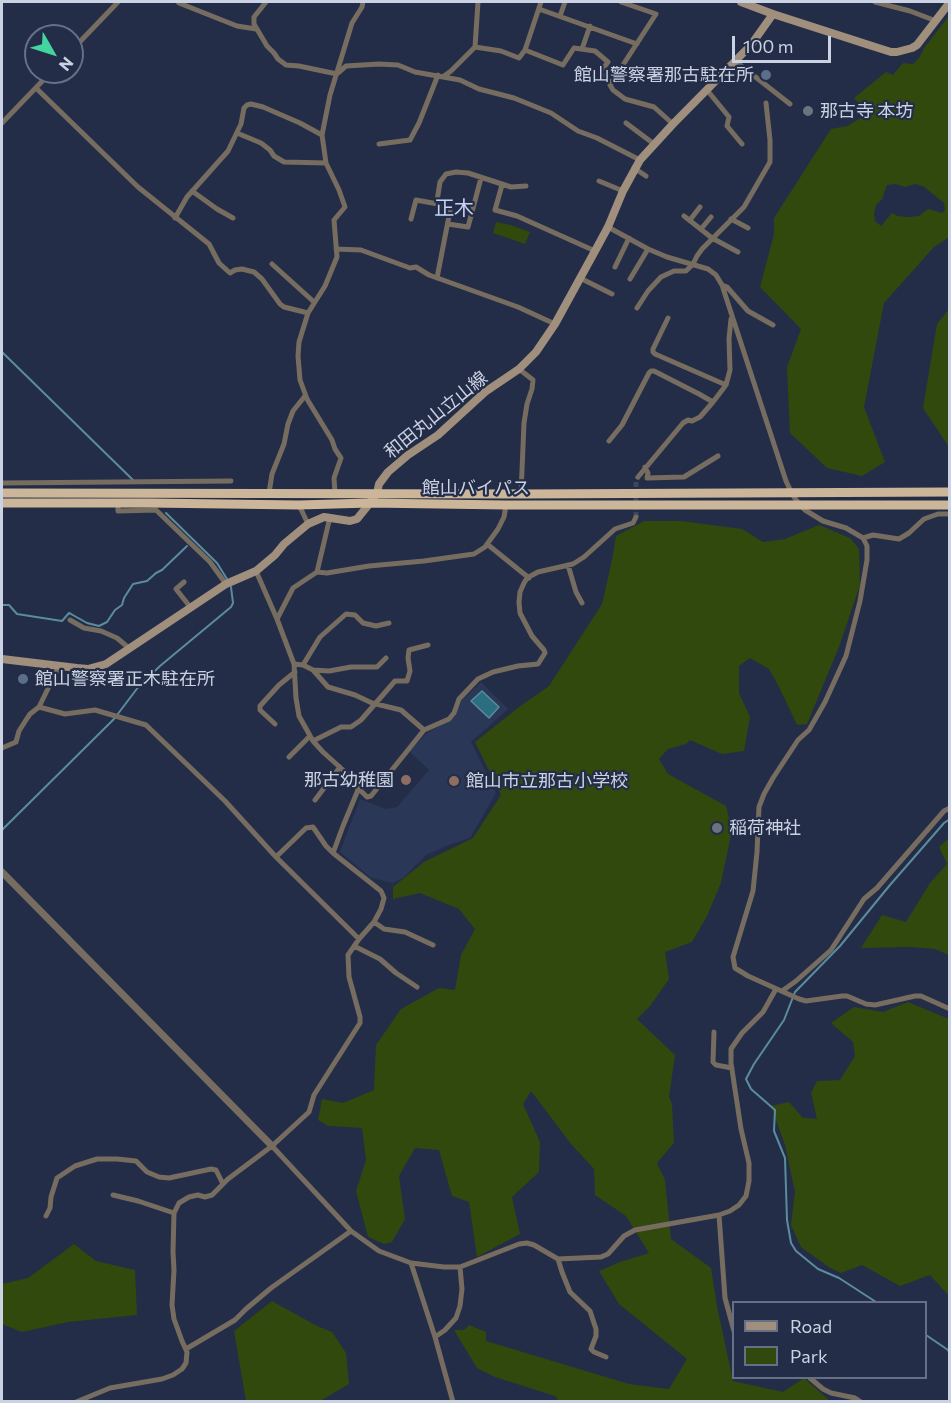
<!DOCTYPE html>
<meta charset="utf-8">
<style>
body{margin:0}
#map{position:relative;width:951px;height:1403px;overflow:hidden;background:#232d47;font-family:Commissioner,sans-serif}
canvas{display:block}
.frame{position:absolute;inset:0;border:3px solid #cbd2e3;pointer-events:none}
.legend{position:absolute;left:732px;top:1301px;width:195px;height:78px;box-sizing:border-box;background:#232d47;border:2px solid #666f85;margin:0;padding:8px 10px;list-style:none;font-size:18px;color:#cbd2e3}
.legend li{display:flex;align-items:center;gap:12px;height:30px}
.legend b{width:30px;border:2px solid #666f85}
.north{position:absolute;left:24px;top:24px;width:60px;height:60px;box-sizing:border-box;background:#232d47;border:2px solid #666f85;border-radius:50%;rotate:129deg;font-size:16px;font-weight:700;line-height:24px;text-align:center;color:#cbd2e3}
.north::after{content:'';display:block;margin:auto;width:21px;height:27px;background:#44d49f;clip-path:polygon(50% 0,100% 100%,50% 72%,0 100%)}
.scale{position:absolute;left:732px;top:36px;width:99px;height:27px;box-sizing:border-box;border:3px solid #cbd2e3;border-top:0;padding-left:8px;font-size:18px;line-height:21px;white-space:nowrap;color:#cbd2e3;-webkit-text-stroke:4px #232d47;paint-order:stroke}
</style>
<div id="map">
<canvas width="951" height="1403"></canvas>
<div class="frame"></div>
<ul class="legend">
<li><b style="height:8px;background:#9f8f7c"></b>Road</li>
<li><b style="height:16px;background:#31490d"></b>Park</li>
</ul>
<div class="north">N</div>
<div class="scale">100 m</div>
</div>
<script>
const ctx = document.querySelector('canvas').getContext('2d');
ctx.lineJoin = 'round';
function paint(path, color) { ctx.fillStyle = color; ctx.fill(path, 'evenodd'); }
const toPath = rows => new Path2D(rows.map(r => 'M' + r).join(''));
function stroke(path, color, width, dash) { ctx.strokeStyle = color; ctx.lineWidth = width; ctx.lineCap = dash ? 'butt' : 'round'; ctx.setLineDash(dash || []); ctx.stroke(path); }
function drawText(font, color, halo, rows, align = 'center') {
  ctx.font = font + ' Commissioner,"Noto Sans JP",sans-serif'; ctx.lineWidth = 4.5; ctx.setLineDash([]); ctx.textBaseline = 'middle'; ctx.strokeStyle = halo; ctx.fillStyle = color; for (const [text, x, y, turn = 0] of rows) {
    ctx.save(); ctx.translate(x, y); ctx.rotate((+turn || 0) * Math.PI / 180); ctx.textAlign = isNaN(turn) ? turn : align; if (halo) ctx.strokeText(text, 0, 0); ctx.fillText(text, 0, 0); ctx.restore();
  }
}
paint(toPath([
 [481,682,508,709,471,742,496,793,470,838,451,844,426,855,403,878,393,883,371,878,340,852,360,799,386,809,397,807,429,770,409,751,427,733,455,717,462,700]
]), '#2b3757');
paint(toPath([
 [949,16,949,237,934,247,884,303,864,407,885,462,862,476,827,468,790,433,787,367,801,329,760,287,774,234,774,218,831,129,847,126,861,118,864,110,854,98,886,72,893,75,903,63,913,64,919,58,924,48],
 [896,184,905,187,915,184,923,186,944,203,945,210,942,213,928,209,919,216,908,217,897,216,892,213,881,226,875,221,874,214,876,205,882,199,887,185],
 [496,222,511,225,530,232,525,244,493,233],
 [949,309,949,447,923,408,937,324],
 [644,521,681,521,742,529,763,542,785,539,819,525,850,538,859,549,860,585,839,647,807,724,797,725,780,689,769,669,750,658,739,666,739,693,750,717,744,751,722,754,690,740,686,744,668,749,659,759,668,774,726,806,732,830,721,883,707,916,692,942,665,952,669,979,650,1006,637,1019,675,1055,669,1097,672,1104,674,1143,657,1163,665,1180,671,1239,711,1268,717,1306,733,1381,783,1392,804,1378,830,1401,559,1401,555,1396,495,1377,477,1368,454,1330,464,1330,469,1325,486,1332,486,1341,629,1384,669,1389,687,1359,619,1304,599,1271,620,1262,649,1253,626,1216,595,1195,594,1169,571,1144,531,1091,523,1104,540,1142,539,1172,512,1197,520,1234,477,1257,469,1202,452,1196,439,1150,415,1148,399,1176,405,1219,392,1242,384,1244,368,1237,356,1191,366,1160,362,1128,328,1126,318,1120,322,1099,343,1103,374,1090,376,1045,401,1009,439,988,455,990,461,955,475,929,459,909,420,893,393,899,393,887,424,862,473,838,501,795,475,742,519,707,549,686,602,604,612,560,616,536],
 [949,838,949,955,935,949,910,947,861,948,882,915,906,922,930,883,947,864,939,847],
 [908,1002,949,1019,949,1296,930,1275,900,1286,862,1265,841,1273,830,1268,801,1247,791,1225,795,1191,793,1183,785,1145,771,1106,789,1102,803,1118,817,1119,811,1093,817,1081,840,1080,855,1056,853,1042,831,1023,854,1007,883,1012],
 [74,1244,96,1261,135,1270,137,1315,68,1322,22,1332,2,1324,2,1284,28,1278],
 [272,1301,317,1326,332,1332,346,1353,349,1384,320,1401,246,1401,234,1331]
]), '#31490d');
const water = toPath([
 [482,691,499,707,489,718,471,701,482,691]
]);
paint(water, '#2b6e81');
stroke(water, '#5b8c9e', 1.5);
stroke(toPath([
 [2,352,133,480],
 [166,513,217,563,227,579],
 [2,605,9,605,17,614,62,621,69,613,71,614,87,623,99,626,107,622,115,610,122,605,124,598,133,584,147,581,156,573,162,570,187,546],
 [2,830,114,719,139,686,160,666,231,607,233,603,231,587],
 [876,1302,839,1278,818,1269,796,1251,791,1243,787,1220,785,1158,774,1131,775,1110,751,1089,746,1079,754,1064,784,1020,795,992,840,946,890,885,944,823,950,819],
 [926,1335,948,1350,950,1355]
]), '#5b8c9e', 2);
stroke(toPath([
 [636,517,636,482,638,477]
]), '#3c465e', 5, [5, 2.5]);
stroke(toPath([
 [178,2,179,3,237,26,256,29],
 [266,2,254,17,254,24,267,46,274,53,278,59,286,65,299,66,337,74],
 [621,2,656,14,610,85,613,90,625,99,654,107,673,124],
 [875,2,910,11,936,21],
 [539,9,637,44],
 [560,16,565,2],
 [475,47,501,51,519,58,525,50,541,2],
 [582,49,590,26],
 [72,50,118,2],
 [525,50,563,65,574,48,595,51,608,62,601,71,601,74,611,83],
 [735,61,790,104],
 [338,73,346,66,379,64,398,65,415,72,460,80,479,89,514,98,551,113,578,131,597,138,640,160],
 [444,76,451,71,475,47,478,2],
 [36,88,138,187,209,244,219,263,230,273,235,270,242,269,254,272,262,279,280,304,284,307,308,313],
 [707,90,729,117,727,126,742,144],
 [2,123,51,72],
 [626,123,654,144],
 [237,133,261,143,270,150,274,156,284,162,326,163],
 [379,144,410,140,419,123,438,75],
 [634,168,646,176],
 [599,181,623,191],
 [502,185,495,210,517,216,595,251],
 [192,191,217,209,233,218],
 [684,216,712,238,738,252],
 [175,218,187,197,228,151,241,124,244,108,247,105,251,104,263,107,300,123,322,135],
 [411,219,416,200,438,204],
 [731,219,748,228],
 [690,220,700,207],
 [448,224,468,227,481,178],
 [608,227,648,249,667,257,708,269,716,275,722,285,786,481,792,494,799,504,805,510,823,521,846,528,863,538,867,546,867,560,860,601,846,656,825,702,809,730,798,740,773,778,764,794,759,807,757,852,753,891,733,957,735,968,748,976,799,999,806,1001,842,996,847,996,866,1004,875,1005,915,996,921,996,950,1009],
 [701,229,711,217],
 [336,249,361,250,410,268,416,267,429,275,518,307,555,324],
 [272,264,314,302],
 [615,267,629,238],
 [437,278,450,211,441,207,438,204,437,201,440,182,446,174,456,172,468,173,511,187,526,186],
 [580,278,612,294],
 [630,279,648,249],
 [722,285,727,287,748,311,773,325],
 [637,308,648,291,661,277,674,271,686,271,693,264,697,256,702,249,744,207,770,162,770,140,766,103],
 [668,318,653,349,653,352,655,354,726,385],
 [519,369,533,380,532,389,527,404,524,423,521,494],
 [609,441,622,425,649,373,651,371,654,371,699,394,713,402],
 [645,467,648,473,647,478,684,477,718,456],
 [638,477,683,423,688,420,692,421,700,417,713,402,726,385,730,370,729,339,731,319],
 [2,483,231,481],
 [269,493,272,474,284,444,288,424,293,411,305,396],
 [335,493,334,478,341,458,335,449,332,440,307,399,300,380,298,356,299,342,308,313,325,286,337,257,334,220,345,207,339,190,326,163,322,135,330,95,352,23,362,7,363,2],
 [118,503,118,511,156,510,210,562,226,584],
 [299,505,308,524],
 [863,538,873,535,899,539,909,533,924,519,938,514,950,514],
 [487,544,529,578],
 [568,565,576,592,582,603],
 [317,572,330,517],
 [184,582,176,589,191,608],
 [277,619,293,588,317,572,327,573,369,566,424,561,474,554,485,547,498,529,504,517,506,505],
 [70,620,84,628,101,631,117,638,130,649],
 [294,664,303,665,313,670,328,687,355,695,372,703,401,710,424,730],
 [303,665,320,637,346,614,355,615,363,623,376,626,389,623],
 [313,670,329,671,351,667,377,667,386,658],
 [39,707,65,714,95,710,146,725,225,801,276,857,359,939],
 [275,724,260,710,260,706,279,685,295,672],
 [313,741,341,727,351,727,361,720,395,681,407,681,410,671,408,658,409,650,428,645],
 [2,748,16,742,19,731,26,720,30,714,39,707,59,666],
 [289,757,310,736],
 [358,788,367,797,371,796,424,730,449,719,454,713,459,699,478,679,493,672,518,666,538,664,545,653,544,650,532,636,520,613,519,602,520,592,524,583,527,578,538,572,573,564,584,557,615,529,633,523,636,517],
 [315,800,340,767],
 [276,857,306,828,313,827,326,846,333,853],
 [374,922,384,929,405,932,433,945],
 [354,946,380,959,396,973,417,987],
 [782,991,796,981,831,950,864,899,877,888,944,811,950,808],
 [714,1032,713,1062,716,1065,732,1068],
 [272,1146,351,1231,379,1251,411,1263,444,1267,460,1267,519,1244,527,1243,534,1245,558,1259,601,1257,608,1254,624,1236,635,1230,719,1215,730,1211,739,1205,746,1196,749,1181,749,1163,741,1129,731,1063,731,1049,742,1033,763,1012,776,989],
 [113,1195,138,1201,174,1213],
 [719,1215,725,1298,734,1331],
 [46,1216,50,1208,51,1197,57,1178,75,1166,97,1159,117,1159,136,1161,147,1172,159,1177,169,1178,211,1169,216,1170,223,1184],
 [558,1259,562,1272,570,1292,590,1311,596,1329,596,1336,591,1349,594,1352,606,1357],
 [411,1263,435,1337,453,1402],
 [435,1337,445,1330,456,1318,460,1306,462,1289,460,1267],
 [186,1349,235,1320,246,1309,271,1288,351,1231],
 [810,1378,823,1389,831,1393,855,1398,861,1402],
 [76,1402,110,1388,162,1379,173,1375,182,1369,186,1363,187,1352,182,1341,174,1319,172,1305,174,1270,173,1252,174,1213,179,1203,189,1197,198,1195,205,1197,212,1195,228,1179,272,1146,309,1112,314,1095,360,1023,360,1017,349,977,348,955,359,939,374,922,381,909,384,898,381,891,333,853,343,826,358,790,357,787,353,779,323,752,313,741,299,716,296,698,294,664,277,619,256,571]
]), '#766d60', 5);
stroke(toPath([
 [2,872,272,1146]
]), '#766d60', 7);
stroke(toPath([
 [741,2,773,14,869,45,891,52,897,52,912,48,917,45,950,2],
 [2,659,77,668,88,669,106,664,226,584,256,571,275,555,284,544,308,524,324,517,350,521,357,519,370,503,377,493,379,484,388,472,408,455,438,435,485,392,519,369,536,352,555,324,595,251,608,227,623,191,640,160,673,124,751,45,773,14]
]), '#9f8f7c', 8);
stroke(toPath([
 [2,493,521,494,950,492],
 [2,503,150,503,299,505,370,503,506,505,950,505]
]), '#ccb69a', 9);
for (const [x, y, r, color] of [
 [766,75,6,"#5c6f8a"],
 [808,111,6,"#6b7280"],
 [23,679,6,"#5c6f8a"],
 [406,780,6,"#8d6e63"],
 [454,781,6,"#8d6e63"],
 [717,828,6,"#6b7280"]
]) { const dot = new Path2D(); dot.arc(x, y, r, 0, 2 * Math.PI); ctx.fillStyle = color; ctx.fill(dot); stroke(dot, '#232d47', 2); }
drawText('18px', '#cbd2e3', '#232d47', [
 ["館山警察署那古駐在所",754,75,"right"],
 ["那古寺 本坊",820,111],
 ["館山警察署正木駐在所",35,679],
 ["那古幼稚園",394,780,"right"],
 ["館山市立那古小学校",466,781],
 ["稲荷神社",729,828]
], 'left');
drawText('18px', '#cbd2e3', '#232d47', [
 ["和田丸山立山線",436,415,-39],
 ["館山バイパス",476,488]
]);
drawText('20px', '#c6d4f6', '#232d47', [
 ["正木",454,208]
]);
</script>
